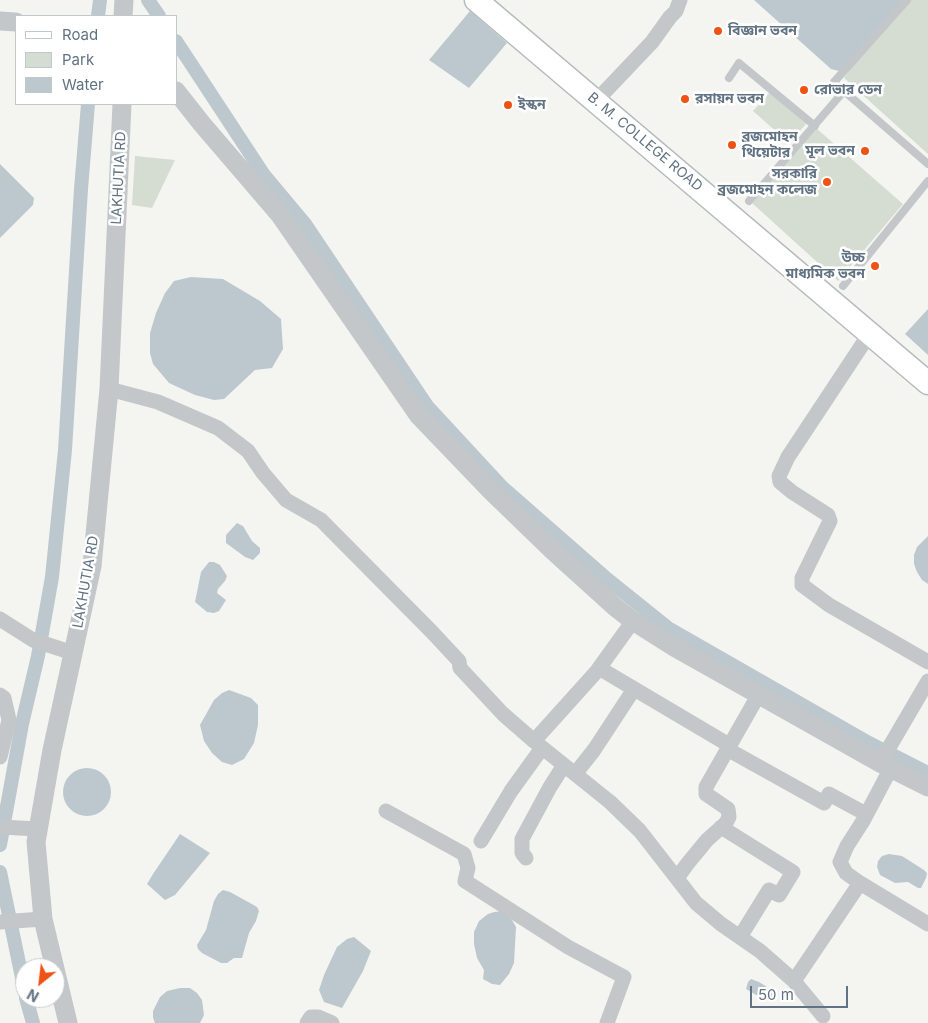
<!DOCTYPE html>
<meta charset="utf-8">
<style>
body{margin:0}
#map{position:relative;width:928px;height:1023px;overflow:hidden;background:#f4f5f0;font-family:Inter,sans-serif}
canvas{display:block}
.legend{position:absolute;left:15px;top:15px;width:162px;height:90px;box-sizing:border-box;background:#fff;border:1px solid #c0c7cd;margin:0;padding:6px 9px;list-style:none;font-size:15px;color:#617383}
.legend li{display:flex;align-items:center;gap:10px;height:25px}
.legend b{width:25px;border:1px solid #c0c7cd}
.north{position:absolute;left:15px;top:958px;width:50px;height:50px;box-sizing:border-box;background:#fff;border:1px solid #c0c7cd;border-radius:50%;rotate:209deg;font-size:14px;font-weight:700;line-height:20px;text-align:center;color:#617383}
.north::after{content:'';display:block;margin:auto;width:18px;height:22px;background:#ef5215;clip-path:polygon(50% 0,100% 100%,50% 72%,0 100%)}
.scale{position:absolute;left:750px;top:986px;width:98px;height:22px;box-sizing:border-box;border:2px solid #617383;border-top:0;padding-left:6px;font-size:15px;line-height:18px;white-space:nowrap;color:#617383;-webkit-text-stroke:4px #fff;paint-order:stroke}
</style>
<div id="map">
<canvas width="928" height="1023"></canvas>
<ul class="legend">
<li><b style="height:6px;background:#fff"></b>Road</li>
<li><b style="height:14px;background:#d5dcd1"></b>Park</li>
<li><b style="height:14px;background:#bdc8ce"></b>Water</li>
</ul>
<div class="north">N</div>
<div class="scale">50 m</div>
</div>
<script>
const ctx = document.querySelector('canvas').getContext('2d');
ctx.lineJoin = 'round';
function paint(path, color) { ctx.fillStyle = color; ctx.fill(path, 'evenodd'); }
const toPath = rows => new Path2D(rows.map(r => 'M' + r).join(''));
function stroke(path, color, width, dash) { ctx.strokeStyle = color; ctx.lineWidth = width; ctx.lineCap = dash ? 'butt' : 'round'; ctx.setLineDash(dash || []); ctx.stroke(path); }
function drawText(font, color, halo, rows, align = 'center') {
  ctx.font = font + ' Inter,"Noto Sans Bengali",sans-serif'; ctx.lineWidth = 5; ctx.setLineDash([]); ctx.textBaseline = 'middle'; ctx.strokeStyle = halo; ctx.fillStyle = color; for (const [text, x, y, turn = 0] of rows) {
    ctx.save(); ctx.translate(x, y); ctx.rotate((+turn || 0) * Math.PI / 180); ctx.textAlign = isNaN(turn) ? turn : align; if (halo) ctx.strokeText(text, 0, 0); ctx.fillText(text, 0, 0); ctx.restore();
  }
}
paint(toPath([
 [908,0,928,0,928,154,844,78,863,51],
 [770,92,806,124,789,143,753,111],
 [816,128,903,204,838,281,752,203],
 [135,156,175,160,152,208,132,205]
]), '#d5dcd1');
paint(toPath([
 [754,0,903,0,839,71,831,69],
 [470,11,507,43,469,88,429,60],
 [0,164,34,198,33,205,0,238],
 [191,277,223,279,260,301,281,319,283,349,272,368,255,370,224,399,214,400,195,395,169,383,153,364,150,353,150,333,156,313,165,293,174,281],
 [928,309,928,355,905,334],
 [237,523,243,526,252,541,260,548,260,553,253,560,245,557,226,543,226,535],
 [928,536,928,584,922,580,917,572,914,564,914,555,917,547],
 [209,562,214,562,220,565,227,576,225,581,218,589,217,593,226,600,219,611,214,613,207,612,195,602,201,572],
 [229,690,251,698,258,705,258,725,254,743,244,759,232,765,222,762,212,753,204,741,200,725,214,700,222,693],
 '63 792a24 24 0 1 1 48 0a24 24 0 1 1-48 0Z',
 [180,834,210,853,175,895,165,900,147,884,153,874],
 [889,854,902,856,924,870,927,873,926,878,921,888,918,888,908,882,895,883,880,875,877,867,878,861,882,856],
 [223,890,230,892,250,903,257,907,259,911,256,921,249,933,242,958,234,958,227,963,221,963,202,953,198,949,197,945,206,930,214,901,218,894],
 [503,911,512,920,516,927,514,963,509,974,500,985,492,984,483,979,484,970,477,958,474,944,474,932,479,921,488,914,494,912],
 [354,937,371,951,363,971,342,1008,324,1002,319,990,324,975,337,947,347,939],
 [751,979,759,982,772,990,773,994,771,998,763,999,746,989,748,982],
 [180,988,190,988,197,993,202,1000,204,1015,200,1023,155,1023,153,1018,153,1011,160,997,167,991]
]), '#bdc8ce');
stroke(toPath([
 [148,0,159,16],
 [98,16,100,0],
 [176,41,264,175,305,224,427,406,502,487,607,579,668,628,869,743,928,773],
 [0,845,22,724,38,656,52,577,65,450,81,189,88,104],
 [0,872,25,992],
 [26,998,33,1023]
]), '#bdc8ce', 14);
const primary = toPath([
 [476,0,928,383]
]);
stroke(primary, '#b6babe', 25);
stroke(toPath([
 [729,78,739,63,815,126],
 [844,91,834,82,907,0],
 [749,201,844,91,928,164],
 [843,286,928,181]
]), '#c3c7ca', 8);
stroke(toPath([
 [596,101,652,42,670,17,676,11,680,0],
 [870,333,788,457,779,476,780,482,792,492,828,515,830,521,802,578,802,585,829,605,928,662],
 [109,389,158,402,218,428,248,451,263,473,286,500,321,520,431,631,459,661,460,668,503,714,534,741,610,802,640,831,696,903,721,924,760,951,793,980,823,1016],
 [0,619,33,640,73,653],
 [599,668,729,745],
 [0,695,4,698,9,720,0,757],
 [534,741,597,671,633,621],
 [727,749,824,803,829,794,866,814],
 [880,763,928,681],
 [891,768,863,821,847,846,840,862,846,873,860,883,928,924],
 [575,774,594,750,634,689],
 [386,811,464,854,468,868,465,881,568,947,624,977,607,1023],
 [0,827,38,829],
 [721,827,793,872,779,895,769,890,740,937],
 [481,841,511,791,542,748],
 [526,858,522,853,522,839,550,787,564,765],
 [677,878,688,863,707,840,726,823,729,817,728,809,706,794,706,787,759,694],
 [0,922,43,919],
 [794,981,860,883],
 [307,1023,311,1017,318,1017,332,1023]
]), '#c3c7ca', 15);
stroke(toPath([
 [123,16,124,0],
 [0,21,16,22],
 [176,91,202,124,280,215,419,416,491,491,552,550,615,607,633,621,674,647,880,763,928,787],
 [68,1023,43,919,36,842,52,750,92,566,109,389,122,104]
]), '#c3c7ca', 19);
stroke(primary, '#fff', 22);
for (const [x, y, r, color] of [
 [718,31,5,"#ef5215"],
 [804,90,5,"#ef5215"],
 [685,99,5,"#ef5215"],
 [508,105,5,"#ef5215"],
 [732,145,5,"#ef5215"],
 [865,151,5,"#ef5215"],
 [827,182,5,"#ef5215"],
 [875,266,5,"#ef5215"]
]) { const dot = new Path2D(); dot.arc(x, y, r, 0, 2 * Math.PI); ctx.fillStyle = color; ctx.fill(dot); stroke(dot, '#fff', 2); }
drawText('bold 14px', '#617383', '#fff', [
 ["বিজ্ঞান ভবন",728,31],
 ["রোভার ডেন",814,90],
 ["রসায়ন ভবন",695,99],
 ["ইস্কন",518,105],
 ["ব্রজমোহন",742,137],
 ["থিয়েটার",742,153],
 ["মূল ভবন",855,151,"right"],
 ["সরকারি",817,174,"right"],
 ["ব্রজমোহন কলেজ",817,190,"right"],
 ["উচ্চ",865,258,"right"],
 ["মাধ্যমিক ভবন",865,274,"right"]
], 'left');
drawText('14px', '#617383', '#fff', [
 ["B. M. COLLEGE ROAD",645,142,40],
 ["LAKHUTIA RD",119,178,-87],
 ["LAKHUTIA RD",86,582,-80]
]);
</script>
